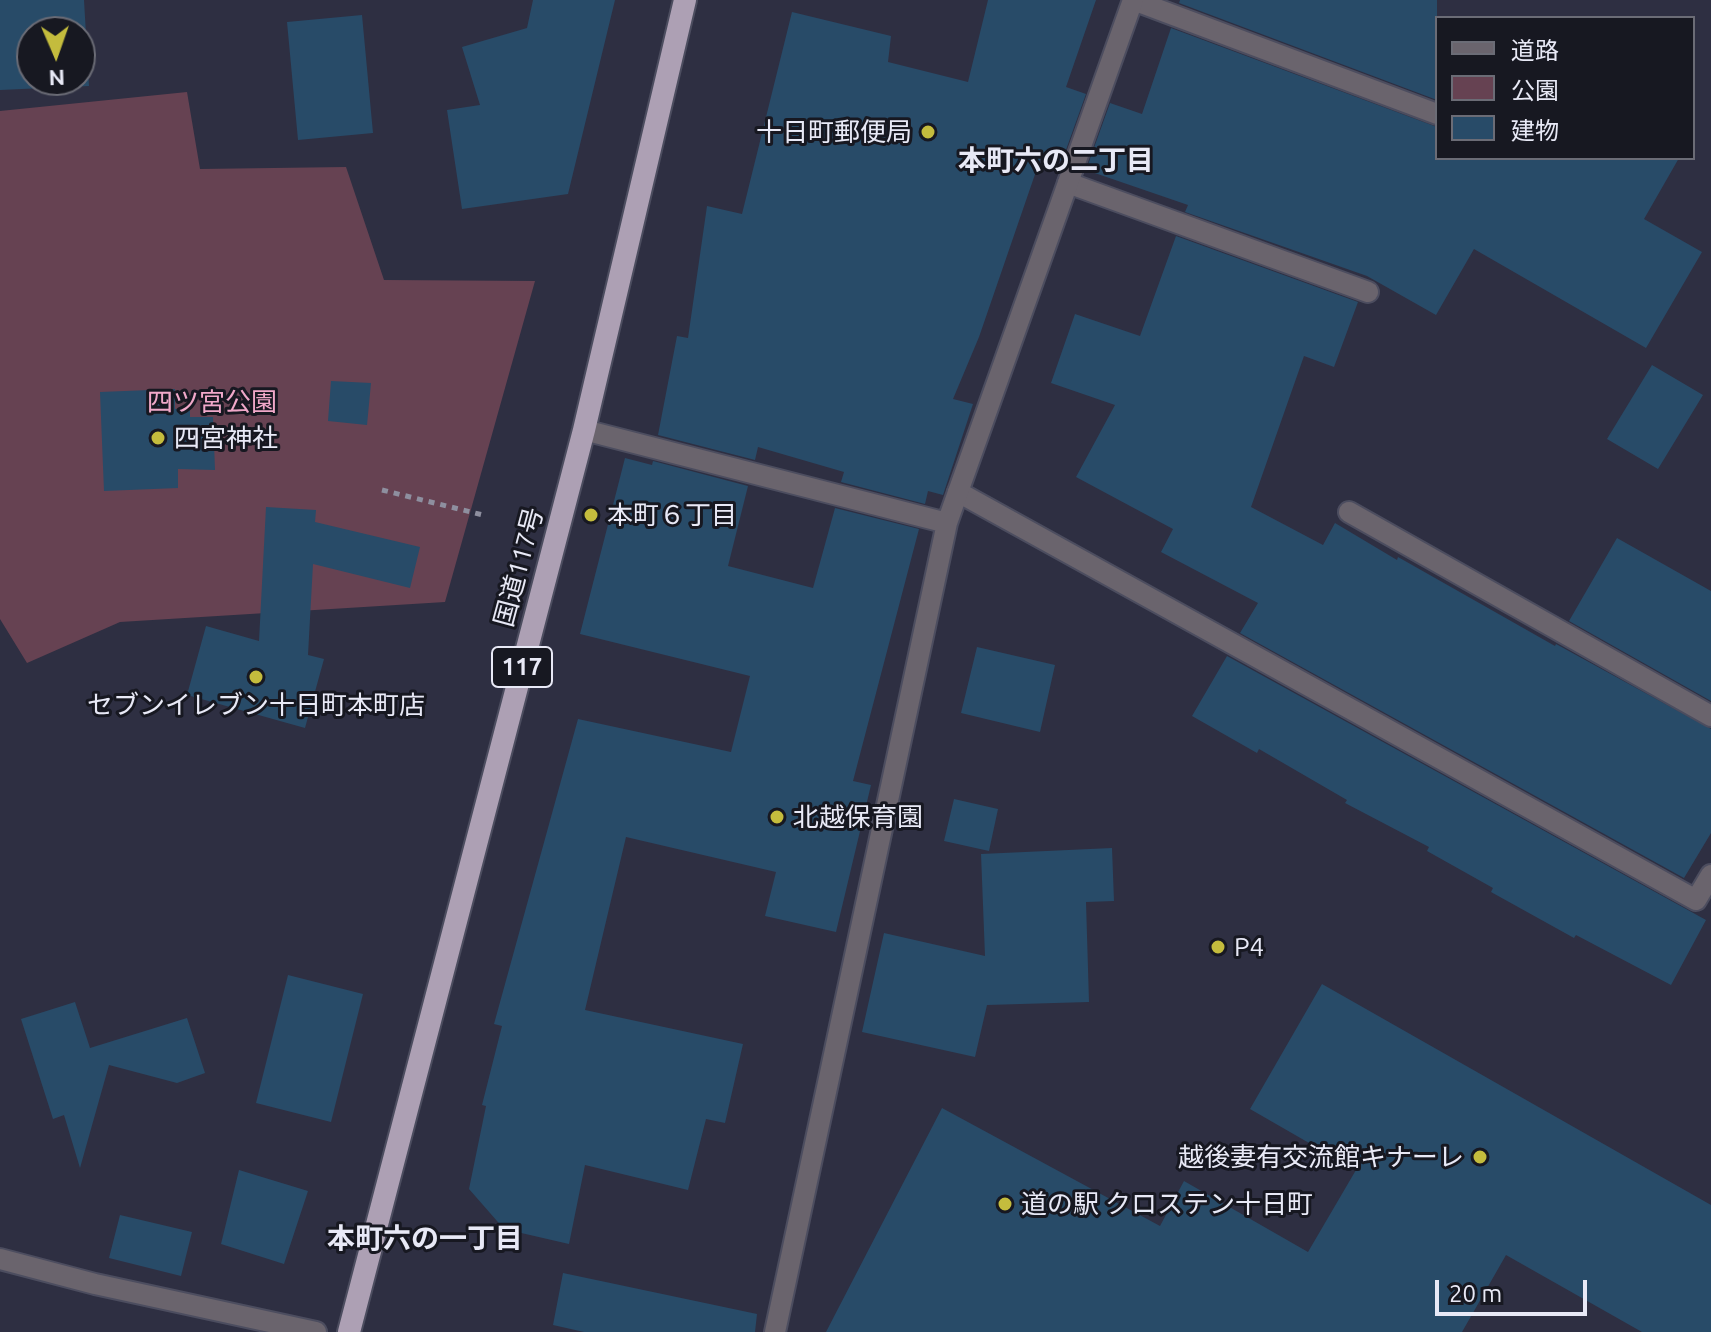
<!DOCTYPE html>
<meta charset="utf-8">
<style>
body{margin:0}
#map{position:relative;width:1711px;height:1332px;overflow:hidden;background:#2e2f42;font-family:Ubuntu,"Noto Sans JP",sans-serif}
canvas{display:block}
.legend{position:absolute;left:1435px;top:16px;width:260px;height:144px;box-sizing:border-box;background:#171821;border:2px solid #6b6c76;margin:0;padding:10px 14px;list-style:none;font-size:24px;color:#e8e9f6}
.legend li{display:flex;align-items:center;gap:16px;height:40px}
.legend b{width:40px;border:2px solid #6b6c76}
.north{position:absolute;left:16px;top:16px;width:80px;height:80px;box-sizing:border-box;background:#171821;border:2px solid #6b6c76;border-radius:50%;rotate:178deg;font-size:22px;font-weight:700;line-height:32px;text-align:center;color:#e8e9f6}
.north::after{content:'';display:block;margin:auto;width:28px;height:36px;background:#c4bc3d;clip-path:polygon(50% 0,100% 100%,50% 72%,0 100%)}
.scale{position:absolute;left:1435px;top:1280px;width:152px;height:36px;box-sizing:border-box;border:4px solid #e8e9f6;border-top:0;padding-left:10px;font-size:24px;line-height:28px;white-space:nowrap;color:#e8e9f6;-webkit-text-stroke:6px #171821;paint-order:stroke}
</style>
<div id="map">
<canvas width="1711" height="1332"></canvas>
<ul class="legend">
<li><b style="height:10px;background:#6a646d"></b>道路</li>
<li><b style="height:22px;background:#664252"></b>公園</li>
<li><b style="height:22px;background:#284b68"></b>建物</li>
</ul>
<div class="north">N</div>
<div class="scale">20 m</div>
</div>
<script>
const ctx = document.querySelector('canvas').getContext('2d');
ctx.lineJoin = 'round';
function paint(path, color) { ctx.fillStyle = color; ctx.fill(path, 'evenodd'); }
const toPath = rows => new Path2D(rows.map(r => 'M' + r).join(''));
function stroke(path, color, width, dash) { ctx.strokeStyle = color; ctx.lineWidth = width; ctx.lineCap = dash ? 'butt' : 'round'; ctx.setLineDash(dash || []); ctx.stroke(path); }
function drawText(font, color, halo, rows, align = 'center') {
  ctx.font = font + ' Ubuntu,"Noto Sans JP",sans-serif'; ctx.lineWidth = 6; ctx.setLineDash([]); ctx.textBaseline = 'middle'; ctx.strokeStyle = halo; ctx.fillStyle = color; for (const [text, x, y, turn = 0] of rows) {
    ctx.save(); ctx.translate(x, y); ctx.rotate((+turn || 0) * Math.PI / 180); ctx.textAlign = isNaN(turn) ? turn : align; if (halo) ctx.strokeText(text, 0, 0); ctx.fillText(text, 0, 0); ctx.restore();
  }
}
paint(toPath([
 [187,92,200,169,346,167,384,280,535,281,445,602,120,622,27,663,0,619,0,111]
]), '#664252');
paint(toPath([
 [0,0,84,0,89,86,0,90],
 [32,32,80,32,80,80,32,80],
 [533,0,615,0,568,194,462,209,447,110,480,105,462,47,527,28],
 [988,0,1096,0,1066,87,1086,94,1062,161,1042,154,979,337,953,399,973,404,943,495,928,491,925,504,841,482,844,472,758,447,755,460,658,435,677,336,688,338,707,206,742,214,792,12,891,36,888,62,968,82],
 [1180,0,1437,0,1437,100,1179,3],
 [362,15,373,133,298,140,287,22],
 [1171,28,1437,127,1437,158,1679,158,1644,219,1702,252,1646,348,1474,249,1436,315,1367,276,1185,212,1188,205,1086,170,1110,103,1142,114],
 [1176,236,1358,302,1334,367,1304,356,1251,507,1323,545,1335,523,1397,560,1398,557,1555,646,1556,644,1711,729,1711,833,1684,878,1240,633,1258,603,1161,552,1173,529,1076,477,1115,405,1051,383,1075,314,1140,336],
 [1652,365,1703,395,1658,469,1607,439],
 [331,381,371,383,367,425,328,421],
 [175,389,175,409,190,408,190,417,213,417,215,470,178,469,178,488,104,491,100,392],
 [625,458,652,465,653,461,748,486,728,566,813,588,835,508,919,529,853,781,871,785,836,932,765,916,776,872,626,837,585,1010,743,1044,725,1123,706,1119,688,1190,585,1165,569,1244,504,1229,469,1189,486,1106,482,1105,502,1026,494,1024,578,719,731,752,750,676,580,634],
 [266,507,316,510,315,522,420,547,410,588,313,564,308,655,324,659,305,728,187,695,206,626,259,641],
 [1617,538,1711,591,1711,701,1569,621],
 [977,647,1055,665,1040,732,961,713],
 [1227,656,1706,920,1671,985,1576,935,1574,938,1491,892,1493,888,1427,851,1429,847,1345,803,1347,800,1259,749,1257,753,1192,716],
 [954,799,998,809,989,851,944,841],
 [1112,848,1114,901,1086,902,1089,1002,987,1005,975,1057,862,1032,884,933,985,956,981,854],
 [288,975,363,994,331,1122,256,1103],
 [1322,984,1711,1205,1711,1332,1642,1332,1506,1255,1462,1332,826,1332,942,1108,1160,1226,1184,1181,1308,1252,1356,1170,1250,1109],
 [75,1002,90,1048,187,1018,205,1073,177,1083,109,1065,80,1168,64,1115,53,1119,21,1019],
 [239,1170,308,1191,284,1264,221,1244],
 [120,1215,192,1232,181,1276,109,1258],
 [563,1273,757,1314,755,1332,584,1332,553,1325]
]), '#284b68');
const service = toPath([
 [1133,0,1437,114],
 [1068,183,1368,292],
 [958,492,1696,900,1711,875],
 [1349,512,1711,716]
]);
const minor = toPath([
 [584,430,947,523],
 [775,1332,947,523,1133,0]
]);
const tertiary = toPath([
 [0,1259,95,1284,316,1332]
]);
const trunk = toPath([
 [349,1332,584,430,685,0]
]);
stroke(service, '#4c4d5f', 24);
stroke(minor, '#4c4d5f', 24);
stroke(tertiary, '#4c4d5f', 24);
stroke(trunk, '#4c4d5f', 26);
stroke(toPath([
 [382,490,483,515]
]), '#8e8f9f', 5, [6, 6]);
stroke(service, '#6a646d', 20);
stroke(minor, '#6a646d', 20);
stroke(tertiary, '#6a646d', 20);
stroke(trunk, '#ada0b4', 22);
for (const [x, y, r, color] of [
 [928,132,8,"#c4bc3d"],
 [158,438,8,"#c4bc3d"],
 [591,515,8,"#c4bc3d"],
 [256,677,8,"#c4bc3d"],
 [777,817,8,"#c4bc3d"],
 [1218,947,8,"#c4bc3d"],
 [1480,1157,8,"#c4bc3d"],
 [1005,1204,8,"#c4bc3d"]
]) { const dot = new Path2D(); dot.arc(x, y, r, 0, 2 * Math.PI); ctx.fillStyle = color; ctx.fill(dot); stroke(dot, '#171821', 3); }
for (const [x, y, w] of [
 [522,667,60]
]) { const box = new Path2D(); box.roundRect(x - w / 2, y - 20, w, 40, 6); ctx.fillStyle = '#171821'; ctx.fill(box); stroke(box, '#e8e9f6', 2); }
drawText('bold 24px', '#e8e9f6', null, [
 ["117",522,667]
]);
drawText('26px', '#e8e9f6', '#171821', [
 ["十日町郵便局",912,132,"right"],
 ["四宮神社",174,438],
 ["本町６丁目",607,515],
 ["セブンイレブン十日町本町店",256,705,"center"],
 ["北越保育園",793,817],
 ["P4",1234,947],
 ["越後妻有交流館キナーレ",1464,1157,"right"],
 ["道の駅 クロステン十日町",1021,1204]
], 'left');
drawText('26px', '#f0a8c9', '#171821', [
 ["四ツ宮公園",212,402]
]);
drawText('26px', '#e8e9f6', '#171821', [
 ["国道117号",519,567,-75]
]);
drawText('bold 28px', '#e8e9f6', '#171821', [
 ["本町六の二丁目",1056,161],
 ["本町六の一丁目",425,1239]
]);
</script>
